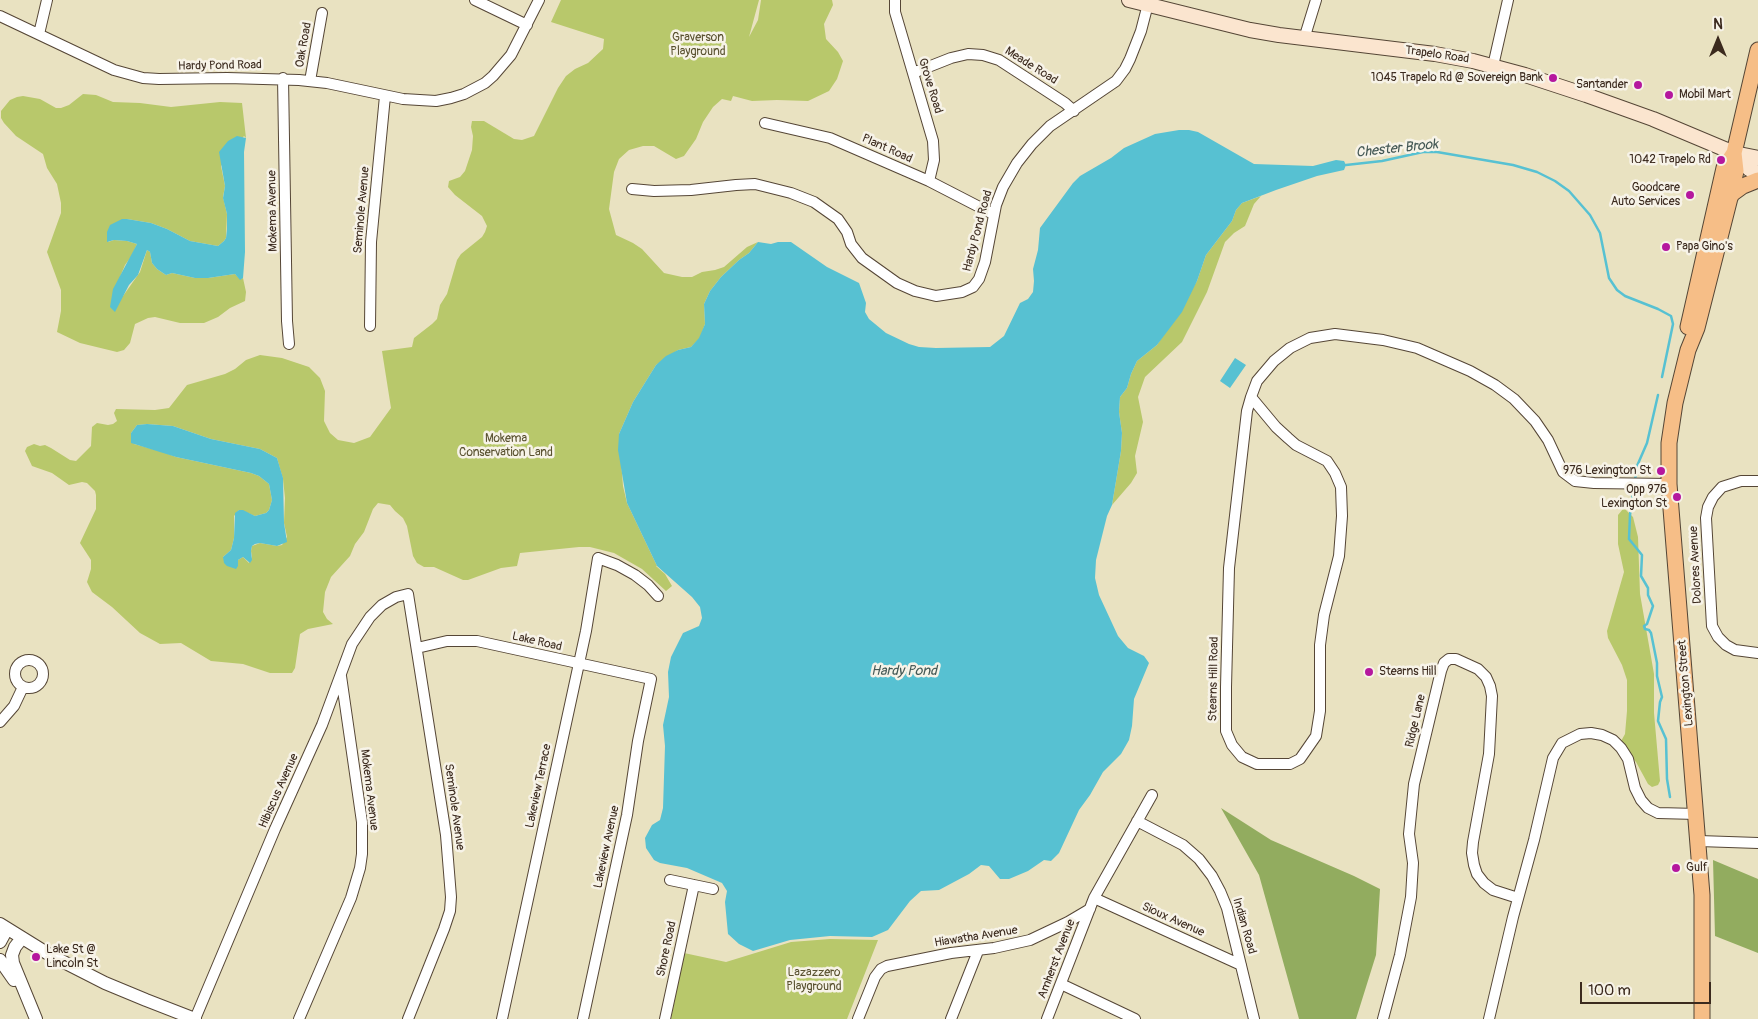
<!DOCTYPE html>
<style>
body{margin:0}
#map{position:relative;width:1758px;height:1019px;overflow:hidden;background:#e9e2c1;font-family:Pangolin,sans-serif}
canvas{display:block}
.north{position:absolute;left:1693px;top:15px;width:50px;height:50px;-webkit-text-stroke:4px #f7f3e8;paint-order:stroke;rotate:0deg;font-size:14px;font-weight:700;line-height:20px;text-align:center;color:#3b2a1e}
.north::after{content:'';display:block;margin:auto;width:18px;height:22px;background:#3b2a1e;clip-path:polygon(50% 0,100% 100%,50% 72%,0 100%)}
.scale{position:absolute;left:1580px;top:982px;width:131px;height:22px;box-sizing:border-box;border:2px solid #3b2a1e;border-top:0;padding-left:6px;font-size:15px;line-height:18px;white-space:nowrap;color:#3b2a1e;-webkit-text-stroke:4px #f7f3e8;paint-order:stroke}
</style>
<div id="map">
<canvas width="1758" height="1019"></canvas>
<div class="north">N</div>
<div class="scale">100 m</div>
</div>
<script>
const ctx = document.querySelector('canvas').getContext('2d');
ctx.lineJoin = 'round';
function paint(path, color) { ctx.fillStyle = color; ctx.fill(path, 'evenodd'); }
const toPath = rows => new Path2D(rows.map(r => 'M' + r).join(''));
function stroke(path, color, width, dash) { ctx.strokeStyle = color; ctx.lineWidth = width; ctx.lineCap = dash ? 'butt' : 'round'; ctx.setLineDash(dash || []); ctx.stroke(path); }
function drawText(font, color, halo, rows, align = 'center') {
  ctx.font = font + ' Pangolin,sans-serif'; ctx.lineWidth = 5; ctx.setLineDash([]); ctx.textBaseline = 'middle'; ctx.strokeStyle = halo; ctx.fillStyle = color; for (const [text, x, y, turn = 0] of rows) {
    ctx.save(); ctx.translate(x, y); ctx.rotate((+turn || 0) * Math.PI / 180); ctx.textAlign = isNaN(turn) ? turn : align; if (halo) ctx.strokeText(text, 0, 0); ctx.fillText(text, 0, 0); ctx.restore();
  }
}
paint(toPath([
 [561,0,759,0,749,37,758,20,761,0,832,0,833,5,824,24,826,39,838,52,843,61,837,79,829,91,808,101,777,100,752,101,733,96,731,101,722,99,713,107,703,122,696,139,684,156,676,159,654,146,643,146,629,150,619,159,614,172,609,209,616,235,633,243,642,249,664,273,682,277,692,277,702,272,715,270,724,267,747,247,758,242,749,253,739,260,721,277,710,291,704,304,705,324,700,338,691,347,678,350,656,365,633,402,619,434,623,486,627,503,657,566,656,566,665,574,672,586,666,591,642,569,614,553,590,547,579,547,520,553,517,566,501,568,468,580,463,580,434,567,424,567,417,563,413,556,407,526,403,518,395,511,390,505,378,503,373,509,364,532,355,544,350,556,331,577,325,592,323,612,327,619,333,624,308,629,300,634,295,668,292,673,270,673,243,664,211,661,181,643,160,644,140,633,112,607,92,592,87,582,91,569,91,560,80,543,96,509,96,495,95,491,87,483,82,482,69,485,52,473,32,466,25,451,27,447,34,444,40,446,45,445,51,448,70,460,76,461,91,446,92,427,97,423,108,425,113,424,117,421,114,413,116,409,155,410,169,408,187,385,225,374,235,369,246,360,260,355,282,358,309,367,320,378,325,391,324,421,330,433,338,440,354,443,370,437,391,408,382,351,412,347,414,338,432,324,437,319,440,305,447,294,457,260,461,254,482,237,485,232,487,226,482,216,455,195,448,187,449,181,460,177,465,171,472,150,473,136,471,127,472,121,484,121,514,139,522,140,534,136,558,88,566,76,575,69,588,63,603,49,604,39,551,22],
 [147,424,173,426,211,439,260,449,277,458,283,479,285,498,284,523,287,537,282,545,277,546,260,543,252,546,251,551,252,557,249,563,243,557,238,560,223,557,231,550,234,538,234,516,239,510,243,511,255,516,266,513,269,510,272,500,269,484,259,476,251,473,176,457,163,452,134,444,131,438,131,433,137,425],
 [83,94,96,95,113,102,140,103,171,107,220,102,242,103,246,138,244,136,221,166,225,186,223,197,227,214,226,238,224,241,218,246,190,241,167,229,151,223,127,219,108,242,114,240,127,241,137,244,131,257,125,265,120,277,123,296,140,272,147,250,150,252,152,263,157,269,166,275,172,273,195,278,208,278,235,274,240,279,243,278,246,292,245,301,230,308,218,317,204,323,180,323,155,317,148,318,135,324,130,343,124,350,117,352,80,343,57,332,61,311,61,290,47,252,61,213,61,203,57,184,47,168,43,154,16,136,4,123,1,118,1,111,10,100,17,97,23,96,40,99,56,108,61,108,69,105],
 [1261,196,1254,204,1245,226,1234,233,1225,242,1207,292,1182,342,1145,377,1138,397,1143,422,1135,456,1137,473,1131,483,1112,505,1121,451,1122,433,1119,412,1120,397,1127,388,1131,374,1137,361,1157,345,1197,281,1206,255,1232,221,1236,210,1242,203],
 [1623,509,1626,510,1633,517,1638,537,1640,594,1654,674,1654,713,1660,781,1658,785,1652,787,1648,784,1636,762,1624,749,1620,743,1625,734,1627,711,1627,680,1622,665,1608,638,1607,631,1624,572,1618,544,1618,515],
 [830,939,878,940,847,1019,671,1019,684,953,726,962,791,942]
]), '#b8c86b');
paint(toPath([
 [1221,808,1271,840,1354,876,1380,889,1376,955,1356,1019,1299,1019,1259,875],
 [1713,860,1758,879,1758,953,1715,936]
]), '#92ac5f');
paint(toPath([
 [1179,130,1189,130,1198,132,1254,164,1313,166,1336,160,1344,161,1346,165,1344,170,1317,176,1276,190,1242,203,1236,210,1232,221,1206,255,1197,281,1182,312,1157,345,1137,361,1131,374,1127,388,1120,397,1119,412,1122,433,1121,451,1112,505,1107,516,1096,560,1095,578,1099,595,1118,636,1128,648,1144,656,1149,663,1134,699,1132,726,1129,740,1121,754,1103,772,1090,795,1079,810,1059,853,1051,861,1044,860,1028,871,1009,879,1000,879,989,866,981,865,969,874,939,890,921,891,910,901,888,930,872,937,830,936,790,940,753,951,739,944,728,934,725,902,727,891,722,883,687,868,660,863,654,860,646,848,645,838,652,825,660,820,663,808,665,746,663,725,669,697,668,672,671,657,683,633,699,626,702,618,700,607,692,597,657,566,627,503,618,450,619,434,633,402,656,365,666,356,678,350,691,347,699,338,705,324,704,304,710,291,721,277,739,260,749,253,758,242,771,244,778,242,791,242,827,267,859,283,866,303,865,312,869,319,886,333,909,344,919,347,936,348,990,347,1004,336,1020,303,1028,299,1033,292,1034,281,1033,269,1038,250,1040,228,1073,183,1080,176,1111,158,1124,148,1155,134],
 [237,136,246,138,244,152,245,252,243,278,240,280,235,274,208,278,195,278,172,273,166,275,157,269,152,263,150,252,147,250,138,275,129,285,115,312,110,307,113,289,137,244,127,241,114,240,107,242,107,232,110,225,122,219,127,219,151,223,167,229,190,241,218,246,224,241,226,238,227,229,227,214,223,198,225,186,219,152,228,141],
 [1235,358,1246,365,1230,388,1220,381],
 [147,424,173,426,211,439,260,449,277,458,283,478,284,523,287,542,277,546,260,543,255,544,252,546,251,551,252,560,250,563,243,557,238,560,238,566,236,569,227,566,224,563,223,557,231,550,234,538,235,513,239,510,243,510,255,516,266,513,269,510,272,500,269,484,259,476,251,473,176,457,131,443,131,433,137,425]
]), '#57c1d2');
stroke(toPath([
 [1346,165,1382,161,1423,152,1437,152,1513,165,1537,172,1555,181,1569,191,1590,215,1600,233,1609,278,1617,290,1625,296,1658,309,1671,316,1673,324,1662,377],
 [1635,480,1637,466,1647,443,1658,395],
 [1634,485,1630,515,1629,539,1642,555,1641,576,1648,588,1648,595,1653,606,1647,624,1644,626,1645,629,1649,630,1651,633,1657,663,1657,676,1662,697,1660,702,1658,721,1666,739,1667,779,1670,797]
]), '#57c1d2', 2.5);
const minor = toPath([
 [475,0,527,25],
 [895,0,895,12,933,141,934,160,929,181],
 [0,16,114,70,143,78,159,79,227,78,299,80,327,83,403,99,436,101,451,98,464,94,485,83,493,76,511,55,539,0],
 [39,34,47,0],
 [1304,39,1316,0],
 [1493,66,1508,0],
 [913,73,951,58,968,54,983,55,999,60,1065,103,1074,111],
 [283,78,287,321,289,344],
 [310,81,322,13],
 [765,123,830,138,929,181,993,214],
 [632,189,654,191,691,190,736,185,755,184,791,193,814,202,838,219,847,232,851,244,862,258,897,283,915,291,936,296,962,292,973,287,979,279,985,262,996,205,1003,187,1017,163,1032,144,1050,126,1116,81,1125,69,1130,59,1141,31,1149,0],
 [370,326,371,242,385,96],
 [1251,397,1276,427,1288,438,1296,445,1327,461,1335,473,1341,487,1342,516,1339,556,1324,615,1320,645,1320,711,1316,736,1300,759,1290,764,1257,764,1242,757,1232,745,1226,731,1226,687,1229,568,1247,411,1251,397,1257,381,1274,361,1290,348,1310,338,1335,334,1383,340,1417,348,1470,371,1495,385,1514,399,1535,421,1548,440,1563,472,1575,481,1594,483,1669,484],
 [1758,481,1741,481,1722,487,1713,497,1708,507,1706,518,1712,626,1718,637,1726,645,1735,650,1758,653],
 [417,648,447,641,477,641,651,679,638,741,627,815,583,1019],
 '15 674a14 14 0 1 1 28 0a14 14 0 1 1-28 0Z',
 [0,722,14,706,23,687],
 [1137,821,1183,845,1199,859,1212,876,1220,891,1227,908,1254,1019],
 [1699,841,1758,843],
 [670,880,713,889],
 [1094,898,1241,965],
 [1061,984,1135,1019],
 [195,1019,275,829,322,725,352,644,370,617,382,605,396,597,408,594,446,835,451,897,450,911,444,929,408,1019],
 [299,1019,351,898,360,868,362,854,362,822,341,676],
 [502,1019,586,631,598,558,617,565,635,575,648,585,658,596],
 [665,1019,694,885],
 [858,1019,875,977,881,969,887,966,951,953,994,948,1030,940,1068,922,1090,909],
 [951,1019,978,951],
 [1047,1019,1094,898,1152,795],
 [1383,1019,1400,955,1411,897,1413,863,1409,834,1414,784,1441,671,1444,663,1449,659,1456,659,1478,669,1486,677,1490,686,1492,696,1489,754,1473,842,1472,853,1474,865,1477,874,1484,883,1493,890,1518,898],
 [1489,1019,1513,917,1534,840,1553,758,1562,743,1580,734,1591,733,1602,735,1613,740,1621,748,1628,759,1635,788,1641,800,1648,808,1658,813,1697,814]
]);
const tertiary = toPath([
 [0,924,50,955,105,983,146,1000,195,1019],
 [22,938,15,947,12,955,13,963,36,1019],
 [0,942,7,929],
 [0,960,14,980]
]);
const secondary = toPath([
 [1129,0,1250,30,1279,35,1435,54,1473,61,1525,75,1586,95,1653,119,1734,153,1758,158],
 [1734,153,1749,169,1758,173]
]);
const primary = toPath([
 [1730,198,1732,194,1743,186,1758,180],
 [1688,327,1724,168,1734,153],
 [1702,1019,1702,895,1669,484,1669,443,1675,403,1688,350,1697,328,1730,198,1736,171,1734,153,1758,50]
]);
stroke(minor, '#554636', 12);
stroke(tertiary, '#554636', 14);
stroke(secondary, '#554636', 16);
stroke(primary, '#554636', 17);
stroke(minor, '#fff', 10);
stroke(tertiary, '#fff', 12);
stroke(secondary, '#fbe5cf', 14);
stroke(primary, '#f6be87', 15);
for (const [x, y, r, color] of [
 [1553,78,5,"#b5179e"],
 [1638,85,5,"#b5179e"],
 [1669,95,5,"#b5179e"],
 [1721,160,5,"#b5179e"],
 [1690,195,5,"#b5179e"],
 [1666,247,5,"#b5179e"],
 [1661,471,5,"#b5179e"],
 [1677,497,5,"#b5179e"],
 [1369,672,5,"#b5179e"],
 [1676,868,5,"#b5179e"],
 [36,957,5,"#b5179e"]
]) { const dot = new Path2D(); dot.arc(x, y, r, 0, 2 * Math.PI); ctx.fillStyle = color; ctx.fill(dot); stroke(dot, '#f7f3e8', 2); }
drawText('12px', '#5a5231', '#f7f3e8', [
 ["Graverson",698,38],
 ["Playground",698,52],
 ["Mokema",506,439],
 ["Conservation Land",506,453],
 ["Lazazzero",814,973],
 ["Playground",814,987]
]);
drawText('12px', '#3b2a1e', '#f7f3e8', [
 ["Oak Road",304,45,-80],
 ["Trapelo Road",1437,55,8],
 ["Hardy Pond Road",220,66,-1],
 ["Meade Road",1031,66,32],
 ["Grove Road",930,86,73],
 ["Plant Road",887,149,24],
 ["Seminole Avenue",362,210,-85],
 ["Mokema Avenue",273,211,-91],
 ["Hardy Pond Road",978,231,-75],
 ["Dolores Avenue",1696,565,-93],
 ["Lake Road",537,642,13],
 ["Stearns Hill Road",1214,679,-89],
 ["Lexington Street",1686,683,-95],
 ["Ridge Lane",1416,721,-77],
 ["Lakeview Terrace",539,786,-78],
 ["Mokema Avenue",369,790,83],
 ["Hibiscus Avenue",279,791,-66],
 ["Seminole Avenue",454,807,82],
 ["Lakeview Avenue",607,847,-78],
 ["Sioux Avenue",1173,920,24],
 ["Indian Road",1244,926,74],
 ["Hiawatha Avenue",976,937,-9],
 ["Shore Road",667,949,-78],
 ["Amherst Avenue",1057,959,-69]
]);
drawText('12px', '#3b2a1e', '#f7f3e8', [
 ["1045 Trapelo Rd @ Sovereign Bank",1543,78],
 ["Santander",1628,85],
 ["Mobil Mart",1679,95,"left"],
 ["1042 Trapelo Rd",1711,160],
 ["Goodcare",1680,188],
 ["Auto Services",1680,202],
 ["Papa Gino's",1676,247,"left"],
 ["976 Lexington St",1651,471],
 ["Opp 976",1667,490],
 ["Lexington St",1667,504],
 ["Stearns Hill",1379,672,"left"],
 ["Gulf",1686,868,"left"],
 ["Lake St @",46,950,"left"],
 ["Lincoln St",46,964,"left"]
], 'right');
drawText('italic 14px', '#435754', '#f7f3e8', [
 ["Chester Brook",1397,149,-6],
 ["Hardy Pond",904,671]
]);
</script>
